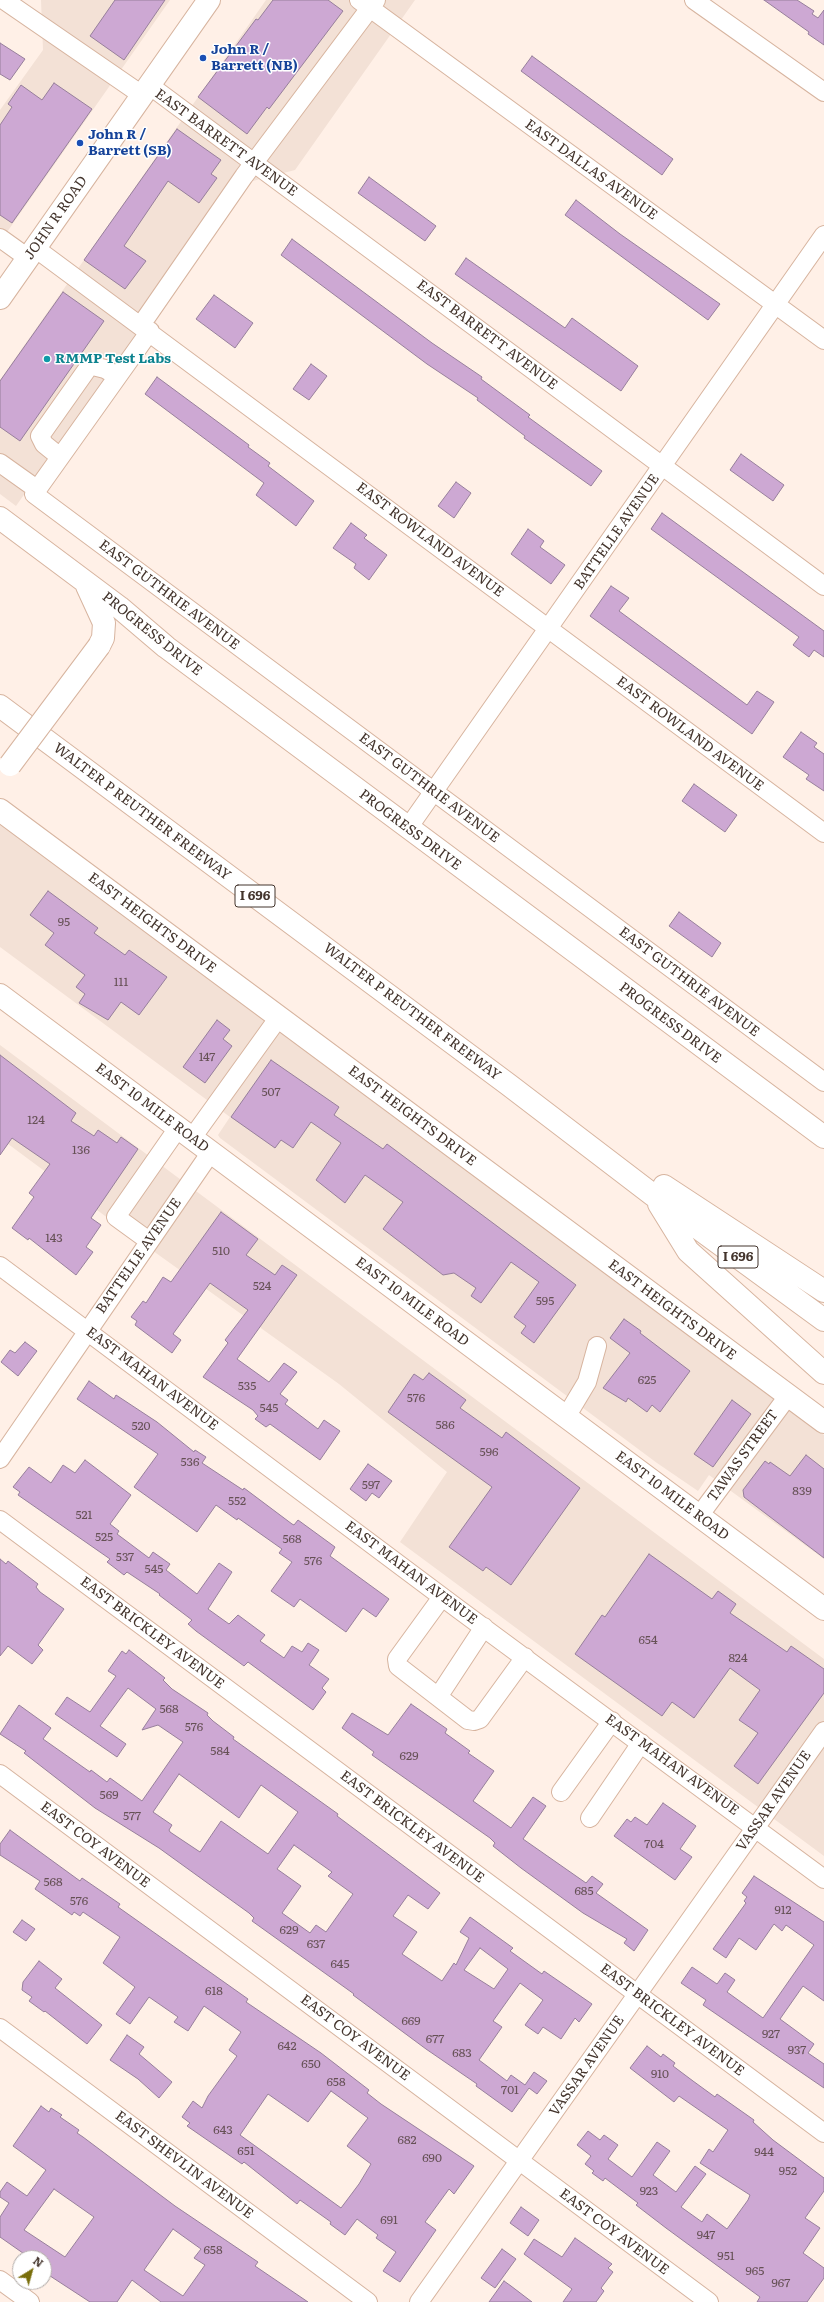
<!DOCTYPE html>
<style>
body{margin:0}
#map{position:relative;width:824px;height:2302px;overflow:hidden;background:#fff0e7;font-family:Literata,serif}
canvas{display:block}
.north{position:absolute;left:12px;top:2250px;width:40px;height:40px;box-sizing:border-box;background:#fff;border:1px solid #b4aeab;border-radius:50%;rotate:37deg;font-size:11px;font-weight:700;line-height:16px;text-align:center;color:#43342c}
.north::after{content:'';display:block;margin:auto;width:14px;height:18px;background:#796e0b;clip-path:polygon(50% 0,100% 100%,50% 72%,0 100%)}
</style>
<div id="map">
<canvas width="824" height="2302"></canvas>
<div class="north">N</div>
</div>
<script>
const ctx = document.querySelector('canvas').getContext('2d');
ctx.lineJoin = 'round';
function paint(path, color) { ctx.fillStyle = color; ctx.fill(path, 'evenodd'); }
const toPath = rows => new Path2D(rows.map(r => 'M' + r).join(''));
function stroke(path, color, width, dash) { ctx.strokeStyle = color; ctx.lineWidth = width; ctx.lineCap = dash ? 'butt' : 'round'; ctx.setLineDash(dash || []); ctx.stroke(path); }
function drawText(font, color, halo, rows, align = 'center') {
  ctx.font = font + ' Literata,serif'; ctx.lineWidth = 3; ctx.setLineDash([]); ctx.textBaseline = 'middle'; ctx.strokeStyle = halo; ctx.fillStyle = color; for (const [text, x, y, turn = 0] of rows) {
    ctx.save(); ctx.translate(x, y); ctx.rotate((+turn || 0) * Math.PI / 180); ctx.textAlign = isNaN(turn) ? turn : align; if (halo) ctx.strokeText(text, 0, 0); ctx.fillText(text, 0, 0); ctx.restore();
  }
}
paint(toPath([
 [41,0,170,0,0,242,0,110,43,50],
 [266,0,415,0,295,170,249,182,128,346,16,506,0,494,0,380],
 [0,821,824,1435,824,1559,709,1475,698,1491,657,1463,220,1138,218,1135,230,1117,0,947],
 [0,1045,824,1659,824,1856,400,1542,447,1472,339,1384,128,1233,0,1138]
]), '#f3e1d6');
const building = toPath([
 [115,0,165,0,124,60,90,36,115,0],
 [273,0,328,0,343,11,269,109,267,107,247,134,198,97,256,19,258,20,273,0],
 [764,0,797,0,814,11,812,14,818,18,824,10,824,45,808,34,809,32,764,0],
 [0,43,25,59,10,80,0,74,0,43],
 [532,56,673,159,662,175,521,71,532,56],
 [54,83,92,109,12,223,0,215,0,125,12,107,8,104,21,85,42,100,54,83],
 [177,129,221,160,211,174,217,178,199,203,168,181,124,246,146,261,125,289,84,260,177,129],
 [369,177,436,226,425,241,358,193,369,177],
 [576,200,620,234,720,304,708,320,565,215,576,200],
 [292,239,432,343,482,377,481,379,530,415,528,417,602,471,591,486,524,438,525,436,477,400,478,398,427,364,281,255,292,239],
 [466,258,565,328,572,318,638,366,621,391,455,274,466,258],
 [63,292,104,321,20,441,0,427,0,381,63,292],
 [214,295,253,323,235,348,196,319,214,295],
 [311,364,327,376,309,400,293,389,311,364],
 [157,377,249,445,248,447,270,463,268,466,314,501,296,526,256,495,264,483,145,394,157,377],
 [741,454,784,485,773,501,730,470,741,454],
 [456,482,471,493,454,518,438,506,456,482],
 [662,513,824,631,824,657,814,650,809,657,793,645,799,637,651,529,662,513],
 [351,523,367,535,364,538,387,555,369,580,354,568,356,564,333,548,351,523],
 [528,529,544,541,540,547,565,565,551,584,511,554,528,529],
 [611,586,629,598,619,611,747,705,757,691,774,702,752,734,590,616,611,586],
 [801,732,817,743,814,747,824,754,824,791,806,779,809,775,783,757,801,732],
 [694,784,737,815,725,832,682,801,694,784],
 [48,891,98,928,94,933,125,955,129,950,167,977,139,1015,121,1002,108,1020,79,1003,85,994,76,987,85,975,45,945,54,933,30,915,48,891],
 [679,912,721,943,712,957,669,926,679,912],
 [217,1020,230,1030,223,1039,232,1046,205,1083,183,1067,217,1020],
 [0,1055,76,1113,71,1121,94,1136,98,1130,117,1143,121,1137,138,1149,91,1218,101,1225,86,1247,93,1252,76,1275,29,1238,28,1240,12,1228,34,1197,29,1193,50,1164,12,1138,0,1155,0,1055],
 [271,1060,339,1107,334,1115,383,1149,387,1144,576,1285,534,1343,521,1333,526,1326,514,1317,539,1282,511,1262,481,1303,471,1296,476,1288,454,1273,443,1275,383,1229,403,1202,365,1175,345,1203,316,1180,341,1143,311,1122,293,1148,281,1140,275,1148,231,1117,271,1060],
 [221,1212,258,1239,246,1255,275,1275,282,1265,297,1275,237,1359,269,1382,284,1363,297,1372,280,1394,288,1400,285,1404,318,1429,324,1420,340,1431,320,1460,270,1424,266,1427,255,1419,258,1416,253,1410,203,1377,228,1343,225,1340,248,1310,210,1283,173,1334,181,1340,172,1353,135,1325,137,1321,131,1317,143,1301,146,1303,163,1277,171,1282,221,1212],
 [624,1319,641,1331,640,1333,690,1371,660,1412,652,1405,647,1412,628,1398,626,1402,603,1388,630,1353,610,1338,624,1319],
 [25,1342,37,1351,18,1376,1,1362,10,1350,15,1353,25,1342],
 [429,1373,466,1400,460,1408,470,1415,502,1438,506,1432,580,1488,511,1585,486,1567,483,1571,449,1547,492,1487,388,1412,414,1374,423,1380,429,1373],
 [89,1381,114,1399,116,1395,157,1422,194,1452,195,1450,206,1457,202,1463,243,1490,244,1488,292,1524,294,1525,298,1520,335,1547,330,1556,389,1599,376,1617,363,1608,346,1632,300,1599,294,1607,271,1591,292,1562,279,1553,282,1549,238,1518,237,1520,216,1505,197,1532,134,1487,158,1454,77,1399,89,1381],
 [732,1400,751,1414,713,1467,694,1454,732,1400],
 [806,1455,824,1469,824,1558,744,1497,743,1490,765,1461,769,1464,770,1462,790,1476,806,1455],
 [85,1460,131,1495,110,1524,119,1531,117,1534,149,1558,153,1552,170,1564,166,1570,197,1594,219,1563,232,1572,208,1609,229,1624,238,1615,265,1635,260,1641,284,1658,292,1646,302,1652,308,1643,319,1650,309,1665,329,1679,322,1688,326,1692,313,1710,248,1662,244,1666,196,1631,188,1624,192,1620,159,1595,160,1594,127,1572,124,1575,107,1562,110,1559,18,1495,20,1492,13,1487,29,1467,51,1483,63,1465,75,1473,85,1460],
 [368,1464,392,1481,379,1498,372,1493,366,1501,350,1489,368,1464],
 [649,1554,712,1599,718,1591,736,1604,730,1613,787,1652,791,1646,824,1669,824,1693,758,1784,734,1766,758,1733,739,1720,760,1690,730,1668,694,1718,672,1702,662,1716,575,1654,602,1615,605,1617,649,1554],
 [0,1559,6,1564,8,1561,38,1584,36,1587,40,1592,64,1609,38,1645,43,1650,32,1664,8,1646,0,1656,0,1559],
 [129,1650,165,1678,163,1680,172,1689,208,1713,207,1715,213,1721,234,1737,233,1739,338,1814,337,1816,440,1893,428,1909,408,1895,393,1916,417,1932,402,1954,442,1981,454,1963,456,1965,469,1938,460,1932,470,1917,513,1948,510,1951,542,1974,544,1971,592,2004,579,2022,575,2018,561,2039,543,2027,538,2034,525,2025,543,2000,520,1983,493,2021,502,2027,479,2060,507,2081,511,2075,525,2085,534,2072,547,2081,537,2094,529,2088,512,2112,476,2086,477,2084,426,2049,353,1995,354,1994,252,1921,254,1918,249,1913,159,1848,95,1808,24,1753,26,1751,0,1734,19,1705,51,1728,43,1739,90,1772,91,1770,107,1782,110,1778,142,1801,183,1742,158,1725,142,1730,156,1709,128,1688,100,1726,126,1744,117,1757,55,1714,67,1697,90,1712,116,1676,108,1671,122,1651,126,1654,129,1650],
 [179,1774,239,1818,261,1785,298,1812,268,1854,221,1821,200,1852,170,1832,169,1830,172,1825,153,1812,179,1774],
 [294,1845,332,1872,328,1876,353,1894,326,1932,316,1925,310,1933,282,1913,301,1886,277,1869,294,1845],
 [480,1948,508,1969,494,1989,464,1970,480,1948],
 [411,1704,447,1729,445,1733,470,1751,468,1753,494,1771,473,1801,511,1828,533,1797,546,1806,523,1839,586,1883,592,1876,603,1884,596,1893,648,1930,634,1951,624,1943,627,1939,583,1913,521,1868,493,1846,495,1843,490,1838,372,1755,374,1752,342,1728,352,1713,388,1735,411,1704],
 [663,1803,696,1826,680,1849,692,1857,675,1880,614,1836,627,1819,631,1822,635,1817,647,1825,663,1803],
 [10,1830,80,1881,82,1878,120,1904,118,1907,248,1999,246,2002,321,2053,369,2090,367,2093,381,2104,474,2166,454,2194,449,2189,425,2222,436,2230,400,2282,383,2271,396,2252,376,2238,378,2235,357,2219,345,2235,330,2224,331,2222,300,2200,297,2204,244,2162,242,2164,187,2126,190,2123,182,2117,193,2101,202,2108,208,2096,237,2056,229,2050,241,2032,204,2006,188,2031,174,2022,178,2017,149,1997,130,2024,116,2014,135,1987,103,1963,120,1937,83,1912,80,1916,74,1912,72,1915,35,1889,40,1881,0,1855,0,1844,10,1830],
 [331,2091,368,2118,347,2146,371,2164,359,2184,341,2208,240,2135,268,2094,308,2122,331,2091],
 [754,1876,824,1922,824,2001,803,1986,780,2019,814,2044,808,2053,824,2064,824,2088,703,2005,706,2000,681,1983,692,1967,717,1984,725,1973,735,1980,727,1992,763,2018,814,1945,786,1925,782,1931,774,1924,756,1950,739,1938,726,1958,713,1949,746,1903,744,1901,747,1897,742,1893,754,1876],
 [22,1920,35,1929,26,1941,13,1932,22,1920],
 [39,1961,62,1979,55,1988,102,2025,87,2044,45,2011,44,2012,29,2001,32,1997,22,1990,23,1982,39,1961],
 [127,2035,144,2047,139,2054,172,2082,159,2098,138,2079,110,2060,127,2035],
 [647,2046,661,2057,663,2054,675,2063,673,2066,693,2081,715,2097,717,2094,754,2120,753,2122,773,2140,824,2178,824,2191,805,2218,820,2228,803,2253,824,2268,824,2278,807,2302,757,2302,760,2297,666,2228,636,2205,638,2203,605,2178,603,2181,592,2173,594,2171,585,2164,591,2156,577,2145,588,2131,600,2140,604,2135,618,2145,608,2159,632,2177,657,2142,670,2151,653,2175,676,2192,695,2166,706,2174,681,2207,702,2222,707,2214,727,2229,748,2200,750,2195,700,2163,709,2149,713,2152,728,2130,679,2096,674,2102,630,2068,647,2046],
 [41,2106,49,2112,51,2108,62,2115,60,2117,79,2130,77,2133,83,2137,175,2206,258,2262,255,2266,308,2302,161,2302,132,2280,117,2302,90,2302,44,2272,44,2258,30,2258,0,2237,0,2217,9,2203,0,2197,0,2192,7,2182,27,2196,46,2170,13,2146,41,2106],
 [54,2189,94,2217,65,2257,24,2230,54,2189],
 [173,2229,201,2249,194,2258,205,2265,183,2296,144,2270,173,2229],
 [521,2207,539,2220,528,2236,510,2223,521,2207],
 [575,2238,612,2264,608,2268,613,2272,601,2288,604,2291,596,2302,563,2302,572,2289,524,2254,534,2239,562,2257,575,2238],
 [502,2249,516,2259,495,2288,481,2278,502,2249],
 [504,2281,511,2286,532,2302,489,2302,504,2281]
]);
paint(building, '#cda8d3');
stroke(building, '#977f9b', 1);
const minor = toPath([
 [4,0,142,95],
 [359,0,824,340],
 [694,0,824,92],
 [149,85,824,586],
 [0,238,28,258],
 [35,248,824,833],
 [141,325,244,176,376,0],
 [150,331,34,494,824,1082],
 [60,457,44,444,40,436,88,368,93,366,105,369,117,376],
 [0,463,38,490],
 [408,828,824,235],
 [192,1138,279,1017],
 [149,1241,116,1217,178,1128],
 [0,1266,461,1611,824,1879],
 [566,1417,587,1382,597,1346],
 [0,1459,211,1152],
 [699,1516,788,1396],
 [0,1520,824,2133],
 [442,1597,397,1659,398,1666,468,1720,474,1721,480,1719,525,1657],
 [438,1697,484,1627],
 [0,1774,709,2302],
 [561,1792,612,1721],
 [590,1818,641,1743],
 [0,2028,368,2302],
 [0,2280,30,2302],
 [419,2302,824,1731]
]);
const major = toPath([
 [0,298,209,0],
 [0,518,119,607,166,647,824,1137],
 [87,586,104,623,103,638,99,646],
 [0,810,824,1422],
 [0,995,824,1609]
]);
const highway = toPath([
 [0,706,509,1085,653,1195,824,1320],
 [664,1186,824,1291],
 [659,1204,688,1251,824,1373]
]);
stroke(minor, '#d7b49f', 20);
stroke(major, '#d7b49f', 24);
stroke(highway, '#d7b49f', 24);
stroke(minor, '#fff', 18);
stroke(major, '#fff', 22);
stroke(highway, '#fff', 22);
const majorBridge = toPath([
 [10,765,99,646]
]);
stroke(majorBridge, '#d7b49f', 24, []);
stroke(majorBridge, '#fff', 22);
for (const [x, y, r, color] of [
 [203,58,4,"#1a4fb4"],
 [80,143,4,"#1a4fb4"],
 [47,359,4,"#0f9aa8"]
]) { const dot = new Path2D(); dot.arc(x, y, r, 0, 2 * Math.PI); ctx.fillStyle = color; ctx.fill(dot); stroke(dot, '#fff', 1.5); }
drawText('12px', '#665156', null, [
 ["95",64,922],
 ["111",121,982],
 ["147",207,1057],
 ["507",271,1092],
 ["124",36,1120],
 ["136",81,1150],
 ["143",54,1238],
 ["510",221,1251],
 ["524",262,1286],
 ["595",545,1301],
 ["625",647,1380],
 ["535",247,1386],
 ["576",416,1398],
 ["545",269,1408],
 ["586",445,1425],
 ["520",141,1426],
 ["596",489,1452],
 ["536",190,1462],
 ["597",371,1485],
 ["839",802,1491],
 ["552",237,1501],
 ["521",84,1515],
 ["525",104,1537],
 ["568",292,1539],
 ["537",125,1557],
 ["576",313,1561],
 ["545",154,1569],
 ["654",648,1640],
 ["824",738,1658],
 ["568",169,1709],
 ["576",194,1727],
 ["584",220,1751],
 ["629",409,1756],
 ["569",109,1795],
 ["577",132,1816],
 ["704",654,1844],
 ["568",53,1882],
 ["685",584,1891],
 ["576",79,1901],
 ["912",783,1910],
 ["629",289,1930],
 ["637",316,1944],
 ["645",340,1964],
 ["618",214,1991],
 ["669",411,2021],
 ["927",771,2034],
 ["677",435,2039],
 ["642",287,2046],
 ["937",797,2050],
 ["683",462,2053],
 ["650",311,2064],
 ["910",660,2074],
 ["658",336,2082],
 ["701",510,2090],
 ["643",223,2130],
 ["682",407,2140],
 ["651",246,2151],
 ["944",764,2152],
 ["690",432,2158],
 ["952",788,2171],
 ["923",649,2191],
 ["691",389,2220],
 ["947",706,2235],
 ["658",213,2250],
 ["951",726,2256],
 ["965",755,2271],
 ["967",781,2283]
]);
for (const [x, y, w] of [
 [255,896,40],
 [738,1257,40]
]) { const box = new Path2D(); box.roundRect(x - w / 2, y - 11, w, 22, 3); ctx.fillStyle = '#fff'; ctx.fill(box); stroke(box, '#43342c', 1); }
drawText('bold 13px', '#43342c', null, [
 ["I 696",255,896],
 ["I 696",738,1257]
]);
drawText('bold 14px', '#164399', '#fff', [
 ["John R /",211,50],
 ["Barrett (NB)",211,66],
 ["John R /",88,135],
 ["Barrett (SB)",88,151]
], 'left');
drawText('14px', '#43342c', '#fff', [
 ["EAST BARRETT AVENUE",226,143,36],
 ["EAST DALLAS AVENUE",591,170,36],
 ["JOHN R ROAD",56,218,-55],
 ["EAST BARRETT AVENUE",487,335,37],
 ["BATTELLE AVENUE",617,532,-55],
 ["EAST ROWLAND AVENUE",430,540,37],
 ["EAST GUTHRIE AVENUE",169,595,37],
 ["PROGRESS DRIVE",152,634,39],
 ["EAST ROWLAND AVENUE",690,734,37],
 ["EAST GUTHRIE AVENUE",429,788,37],
 ["WALTER P REUTHER FREEWAY",142,812,37],
 ["PROGRESS DRIVE",410,830,37],
 ["EAST HEIGHTS DRIVE",152,923,37],
 ["EAST GUTHRIE AVENUE",689,982,37],
 ["WALTER P REUTHER FREEWAY",412,1012,37],
 ["PROGRESS DRIVE",670,1023,37],
 ["EAST 10 MILE ROAD",152,1108,37],
 ["EAST HEIGHTS DRIVE",412,1116,37],
 ["BATTELLE AVENUE",139,1256,-55],
 ["EAST 10 MILE ROAD",412,1302,37],
 ["EAST HEIGHTS DRIVE",672,1310,37],
 ["EAST MAHAN AVENUE",152,1379,37],
 ["TAWAS STREET",743,1456,-54],
 ["EAST 10 MILE ROAD",672,1496,37],
 ["EAST MAHAN AVENUE",411,1573,37],
 ["EAST BRICKLEY AVENUE",152,1633,37],
 ["EAST MAHAN AVENUE",672,1765,36],
 ["VASSAR AVENUE",774,1801,-55],
 ["EAST BRICKLEY AVENUE",412,1827,37],
 ["EAST COY AVENUE",95,1845,37],
 ["EAST BRICKLEY AVENUE",672,2020,37],
 ["EAST COY AVENUE",355,2038,37],
 ["VASSAR AVENUE",587,2066,-55],
 ["EAST SHEVLIN AVENUE",184,2165,37],
 ["EAST COY AVENUE",614,2232,37]
]);
drawText('bold 14px', '#0d838f', '#fff', [
 ["RMMP Test Labs",55,359]
], 'left');
</script>
